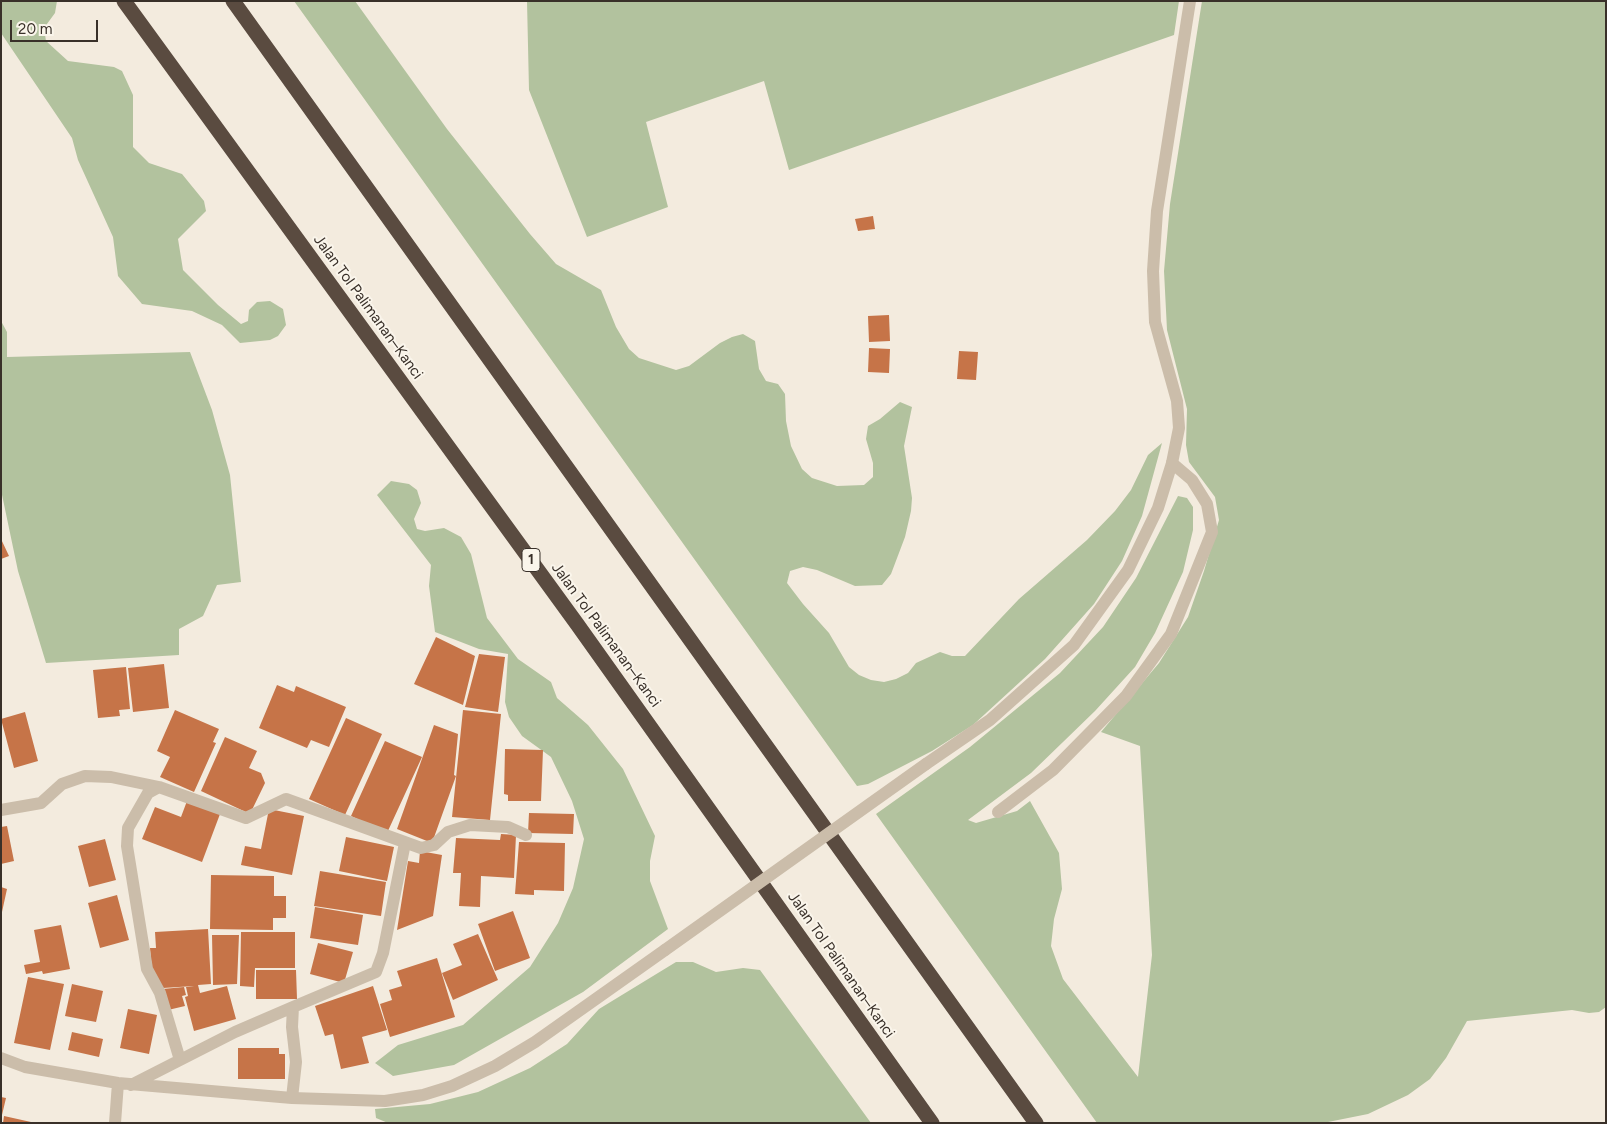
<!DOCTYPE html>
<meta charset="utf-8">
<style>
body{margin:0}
#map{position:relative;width:1607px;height:1124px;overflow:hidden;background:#f3ebde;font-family:Figtree,sans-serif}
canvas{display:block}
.frame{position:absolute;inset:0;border:2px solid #393029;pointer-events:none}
.scale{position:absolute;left:10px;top:20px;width:88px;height:22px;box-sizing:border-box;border:2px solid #393029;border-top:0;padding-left:6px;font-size:15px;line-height:18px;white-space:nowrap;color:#393029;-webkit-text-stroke:4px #faf5eb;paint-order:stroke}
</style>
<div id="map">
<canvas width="1607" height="1124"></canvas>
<div class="frame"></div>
<div class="scale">20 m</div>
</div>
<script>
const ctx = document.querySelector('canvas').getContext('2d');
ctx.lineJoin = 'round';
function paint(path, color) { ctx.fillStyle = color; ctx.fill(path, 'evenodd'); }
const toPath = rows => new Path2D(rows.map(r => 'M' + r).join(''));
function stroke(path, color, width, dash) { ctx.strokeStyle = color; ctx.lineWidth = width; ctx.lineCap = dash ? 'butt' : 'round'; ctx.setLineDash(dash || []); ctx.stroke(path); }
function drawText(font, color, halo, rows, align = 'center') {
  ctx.font = font + ' Figtree,sans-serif'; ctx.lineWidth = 4; ctx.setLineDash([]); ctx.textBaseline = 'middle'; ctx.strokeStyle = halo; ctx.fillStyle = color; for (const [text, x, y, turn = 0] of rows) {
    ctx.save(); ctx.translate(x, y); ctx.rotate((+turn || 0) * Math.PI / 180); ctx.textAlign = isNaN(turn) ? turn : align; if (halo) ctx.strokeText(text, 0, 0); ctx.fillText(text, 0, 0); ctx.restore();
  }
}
paint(toPath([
 [1,1,57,1,55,13,44,28,46,41,68,61,114,67,122,71,133,95,133,147,149,163,182,174,204,201,206,211,178,239,183,270,218,305,241,324,248,321,249,310,257,302,270,301,283,309,286,325,278,336,270,340,240,343,222,325,192,311,142,304,118,276,113,237,78,160,72,138,1,33],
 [294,1,355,1,447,129,530,234,556,264,601,290,616,327,629,349,639,358,676,370,689,366,720,343,732,337,743,334,755,341,759,369,766,381,778,384,785,394,786,421,791,446,802,469,812,478,837,486,864,485,873,477,873,463,866,439,868,426,880,419,900,402,912,407,904,446,912,498,911,511,905,537,891,574,882,585,855,586,817,570,803,567,790,571,787,583,803,604,829,633,849,667,859,675,871,680,884,682,896,679,908,673,916,663,940,652,952,656,965,656,1019,599,1087,540,1115,511,1131,490,1148,455,1162,443,1142,516,1122,561,1094,604,1045,659,973,725,932,751,868,784,857,786],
 [527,1,1179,1,1174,35,789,170,764,81,646,122,668,207,587,237,529,90],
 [1202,1,1606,1,1606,1007,1599,1012,1589,1013,1572,1010,1467,1021,1446,1058,1430,1079,1408,1095,1368,1114,1323,1123,1097,1123,876,814,970,747,1060,673,1103,627,1136,578,1178,496,1187,498,1193,507,1193,530,1183,572,1155,633,1135,667,1095,711,1031,773,968,820,976,823,1017,811,1030,801,1059,853,1062,889,1054,919,1051,946,1063,979,1138,1077,1152,955,1140,746,1101,732,1159,663,1188,617,1204,571,1219,520,1215,497,1189,462,1186,445,1187,409,1167,330,1164,271,1170,204],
 [1,321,7,332,7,357,190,352,212,410,230,475,241,582,217,585,203,616,179,629,179,655,46,663,18,571,1,490],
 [391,481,409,484,417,490,421,503,414,519,417,529,425,531,444,528,461,537,471,554,487,618,518,659,551,682,557,698,588,725,623,769,655,836,650,861,650,881,668,929,583,992,454,1065,393,1076,375,1063,398,1045,463,1025,530,967,558,923,573,888,584,839,572,801,551,757,522,736,509,717,505,702,508,654,479,649,435,632,429,586,431,565,377,495],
 [676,962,693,962,716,972,743,968,760,970,871,1123,388,1123,376,1118,375,1109,430,1104,478,1092,530,1068,567,1044,599,1009]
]), '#b2c29e');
paint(toPath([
 [873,216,875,229,858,231,855,219],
 [889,315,890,341,869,342,868,316],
 [869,348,890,349,889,373,868,372],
 [959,351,978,352,976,380,957,379],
 [1,539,9,556,1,559],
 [436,637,475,656,463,705,414,684],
 [479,654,505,657,498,712,465,707],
 [164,664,169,708,133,712,128,668],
 [126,667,130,709,119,710,120,716,98,718,93,670],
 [277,685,294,692,296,686,346,707,329,747,311,740,307,748,259,728],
 [175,710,219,729,213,742,216,743,194,792,160,777,170,757,157,751],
 [463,710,501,714,490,820,452,817],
 [25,712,38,761,14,768,1,719],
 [346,718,382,734,345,815,309,799],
 [434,725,458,734,454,775,456,776,432,843,397,829],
 [225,737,257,751,249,768,261,773,265,783,250,814,201,791],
 [385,741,422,757,387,833,351,816],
 [505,749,543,750,541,801,508,801,508,795,504,794],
 [187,801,220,814,202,862,142,839,155,807,181,817],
 [269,809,304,816,292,875,241,865,245,846,261,849],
 [529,813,574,814,573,834,528,833],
 [7,826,14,861,1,864,1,827],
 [501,834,516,835,514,878,481,876,480,907,459,906,461,873,453,873,456,838,500,840],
 [346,837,394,847,387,881,339,871],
 [105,839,116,880,89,887,78,846],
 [519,842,565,843,564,891,534,890,534,895,515,894],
 [420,851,442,855,433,916,397,930,408,861,419,863],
 [320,871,386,882,381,916,314,906],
 [211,875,274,876,274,896,286,896,286,918,273,918,273,930,210,929],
 [1,887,7,889,2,912,1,912],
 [117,895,129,940,100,948,88,903],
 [315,907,363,915,358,945,310,938],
 [513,911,530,958,495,971,478,924],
 [61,925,70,969,43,974,42,971,26,974,24,965,40,962,34,930],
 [208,929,211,984,198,985,200,993,227,986,236,1019,194,1031,185,997,188,996,186,987,194,986,163,988,152,971,150,948,156,948,155,932],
 [241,932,295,932,295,968,255,968,254,987,240,986],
 [478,934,498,980,453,1000,442,973,462,965,453,944],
 [212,935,239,935,237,984,213,985],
 [318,943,353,952,344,983,310,974],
 [437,958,455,1017,390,1037,380,1004,392,1000,389,990,402,986,397,971],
 [256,970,296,970,297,999,256,999],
 [28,977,64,984,50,1050,14,1043],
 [72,984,103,991,96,1022,65,1016],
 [373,986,387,1030,362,1037,369,1063,341,1069,333,1034,325,1036,315,1006],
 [184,987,186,995,182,996,185,1006,168,1010,163,989],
 [128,1009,157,1015,149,1054,120,1048],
 [72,1032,103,1039,99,1057,68,1050],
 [238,1048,279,1048,279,1054,285,1054,285,1079,238,1079],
 [1,1097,6,1098,2,1115,1,1115],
 [4,1116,31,1122,31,1123,3,1123]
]), '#c67448');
stroke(toPath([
 [998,812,1053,770,1126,696,1171,634,1212,532,1207,504,1192,480,1172,463]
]), '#cbbdaa', 12);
stroke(toPath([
 [926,764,990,720,1074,645,1128,570,1158,508,1172,463,1179,428,1177,401,1155,322,1153,271,1157,211,1190,1],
 [1,810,41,803,62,784,85,776,111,777,159,787],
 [293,1007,376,972,383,953,405,843],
 [1,1058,25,1067,118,1083,292,1098,385,1101,423,1095,452,1086,495,1066,535,1042,665,950],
 [180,1060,160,993,147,969,127,846,128,828,148,793,159,787,246,818,286,799,421,848,434,845,448,832,470,825,508,827,526,835],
 [131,1085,235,1032,293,1007,292,1027,296,1062,292,1098],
 [115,1123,118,1083]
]), '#cbbdaa', 12);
stroke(toPath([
 [124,1,577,624,932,1123],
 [233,1,1036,1123]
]), '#5a4b40', 15);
stroke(toPath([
 [665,950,926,764]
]), '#cbbdaa', 12);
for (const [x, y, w] of [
 [531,560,18]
]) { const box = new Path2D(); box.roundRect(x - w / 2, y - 11.5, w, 23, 4); ctx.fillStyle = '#faf5eb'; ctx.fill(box); stroke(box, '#393029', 1); }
drawText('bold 14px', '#393029', null, [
 ["1",531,560]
]);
drawText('15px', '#393029', '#faf5eb', [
 ["Jalan Tol Palimanan–Kanci",368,307,54],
 ["Jalan Tol Palimanan–Kanci",606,635,54],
 ["Jalan Tol Palimanan–Kanci",841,965,55]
]);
</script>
